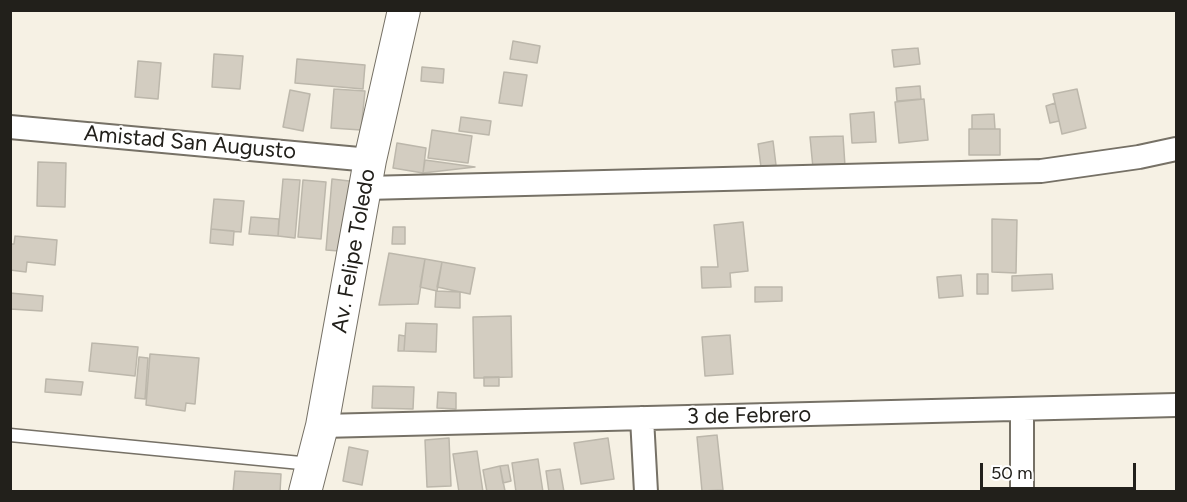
<!DOCTYPE html>
<style>
body{margin:0}
#map{position:relative;width:1187px;height:502px;overflow:hidden;background:#f6f1e4;font-family:Figtree,sans-serif}
canvas{display:block}
.frame{position:absolute;inset:0;border:12px solid #22201b;pointer-events:none}
.scale{position:absolute;left:980px;top:463px;width:156px;height:27px;box-sizing:border-box;border:3px solid #22201b;border-top:0;padding-left:8px;font-size:18px;line-height:21px;white-space:nowrap;color:#22201b;-webkit-text-stroke:4px #fff;paint-order:stroke}
</style>
<div id="map">
<canvas width="1187" height="502"></canvas>
<div class="frame"></div>
<div class="scale">50 m</div>
</div>
<script>
const ctx = document.querySelector('canvas').getContext('2d');
ctx.lineJoin = 'round';
function paint(path, color) { ctx.fillStyle = color; ctx.fill(path, 'evenodd'); }
const toPath = rows => new Path2D(rows.map(r => 'M' + r).join(''));
function stroke(path, color, width, dash) { ctx.strokeStyle = color; ctx.lineWidth = width; ctx.lineCap = dash ? 'butt' : 'round'; ctx.setLineDash(dash || []); ctx.stroke(path); }
function drawText(font, color, halo, rows, align = 'center') {
  ctx.font = font + ' Figtree,sans-serif'; ctx.lineWidth = 4.5; ctx.setLineDash([]); ctx.textBaseline = 'middle'; ctx.strokeStyle = halo; ctx.fillStyle = color; for (const [text, x, y, turn = 0] of rows) {
    ctx.save(); ctx.translate(x, y); ctx.rotate((+turn || 0) * Math.PI / 180); ctx.textAlign = isNaN(turn) ? turn : align; if (halo) ctx.strokeText(text, 0, 0); ctx.fillText(text, 0, 0); ctx.restore();
  }
}
const building = toPath([
 [513,41,540,46,537,63,510,59,513,41],
 [918,48,920,64,894,67,892,50,918,48],
 [214,54,243,56,240,89,212,87,214,54],
 [297,59,365,65,363,89,295,83,297,59],
 [138,61,161,63,158,99,135,97,138,61],
 [422,67,444,69,443,83,421,81,422,67],
 [504,72,527,75,522,106,499,103,504,72],
 [920,86,921,99,897,101,896,88,920,86],
 [334,89,365,91,361,130,331,128,334,89],
 [1077,89,1086,128,1062,134,1053,94,1077,89],
 [290,90,310,94,303,131,283,127,290,90],
 [924,99,928,140,899,143,895,102,924,99],
 [1055,103,1059,121,1050,123,1046,106,1055,103],
 [874,112,876,142,852,143,850,114,874,112],
 [994,114,995,129,972,129,972,115,994,114],
 [461,117,491,121,489,135,459,131,461,117],
 [969,129,1000,129,1000,155,969,155,969,129],
 [432,130,472,136,468,163,428,158,432,130],
 [843,136,845,166,813,168,810,137,843,136],
 [773,141,776,165,761,167,758,144,773,141],
 [397,143,426,148,423,173,393,168,397,143],
 [425,160,475,167,423,173,425,160],
 [38,162,66,163,65,207,37,206,38,162],
 [283,179,300,180,295,238,278,236,283,179],
 [332,179,358,182,352,252,326,250,332,179],
 [303,180,326,182,321,239,298,237,303,180],
 [214,199,244,201,241,232,211,229,214,199],
 [251,217,279,219,278,236,249,234,251,217],
 [992,219,1017,220,1016,273,992,272,992,219],
 [743,222,748,271,730,273,731,287,702,288,701,267,718,267,714,225,743,222],
 [393,227,405,227,405,244,392,244,393,227],
 [211,229,234,231,233,245,210,243,211,229],
 [15,236,57,240,55,265,27,262,26,272,10,270,10,244,14,244,15,236],
 [389,253,425,259,418,304,379,305,389,253],
 [425,259,442,262,437,291,420,287,425,259],
 [442,262,475,268,470,294,437,287,442,262],
 [977,274,988,274,988,294,977,294,977,274],
 [1052,274,1053,289,1012,291,1012,276,1052,274],
 [961,275,963,296,939,298,937,277,961,275],
 [755,287,782,287,782,301,755,302,755,287],
 [436,291,460,292,460,308,435,307,436,291],
 [10,293,43,296,42,311,10,309,10,293],
 [511,316,512,377,474,378,473,317,511,316],
 [406,323,437,324,436,352,404,351,406,323],
 [399,335,405,336,404,351,398,351,399,335],
 [730,335,733,374,705,376,702,337,730,335],
 [92,343,138,347,135,376,89,371,92,343],
 [150,354,199,358,195,404,186,403,185,411,146,405,150,354],
 [139,357,148,358,145,399,135,398,139,357],
 [484,377,499,377,499,386,484,386,484,377],
 [46,379,83,382,81,395,45,392,46,379],
 [373,386,414,387,413,409,372,408,373,386],
 [438,392,456,393,456,409,437,408,438,392],
 [717,435,723,490,702,491,697,437,717,435],
 [449,438,451,486,427,487,425,440,449,438],
 [608,438,614,479,581,484,574,443,608,438],
 [349,447,368,451,362,485,343,481,349,447],
 [477,451,483,492,459,492,453,454,477,451],
 [538,459,543,492,516,492,512,463,538,459],
 [508,465,511,481,503,483,500,466,508,465],
 [500,466,505,491,487,492,483,470,500,466],
 [560,469,564,492,549,492,546,471,560,469],
 [235,471,281,474,280,492,233,492,235,471]
]);
paint(building, '#d3cdc1');
stroke(building, '#bcb7ab', 1.5);
const service = toPath([
 [10,435,311,464]
]);
const minor = toPath([
 [10,127,370,160],
 [366,188,1041,171,1139,157,1176,149],
 [1022,409,1022,492],
 [642,418,646,492],
 [322,426,1176,405]
]);
const secondary = toPath([
 [305,492,322,426,370,160,404,10]
]);
stroke(service, '#767166', 15);
stroke(minor, '#767166', 26);
stroke(secondary, '#767166', 34);
stroke(service, '#fff', 12);
stroke(minor, '#fff', 22);
stroke(secondary, '#fff', 32);
drawText('22px', '#22201b', '#fff', [
 ["Amistad San Augusto",190,143,5],
 ["Av. Felipe Toledo",354,251,-80],
 ["3 de Febrero",749,416,-1]
]);
</script>
